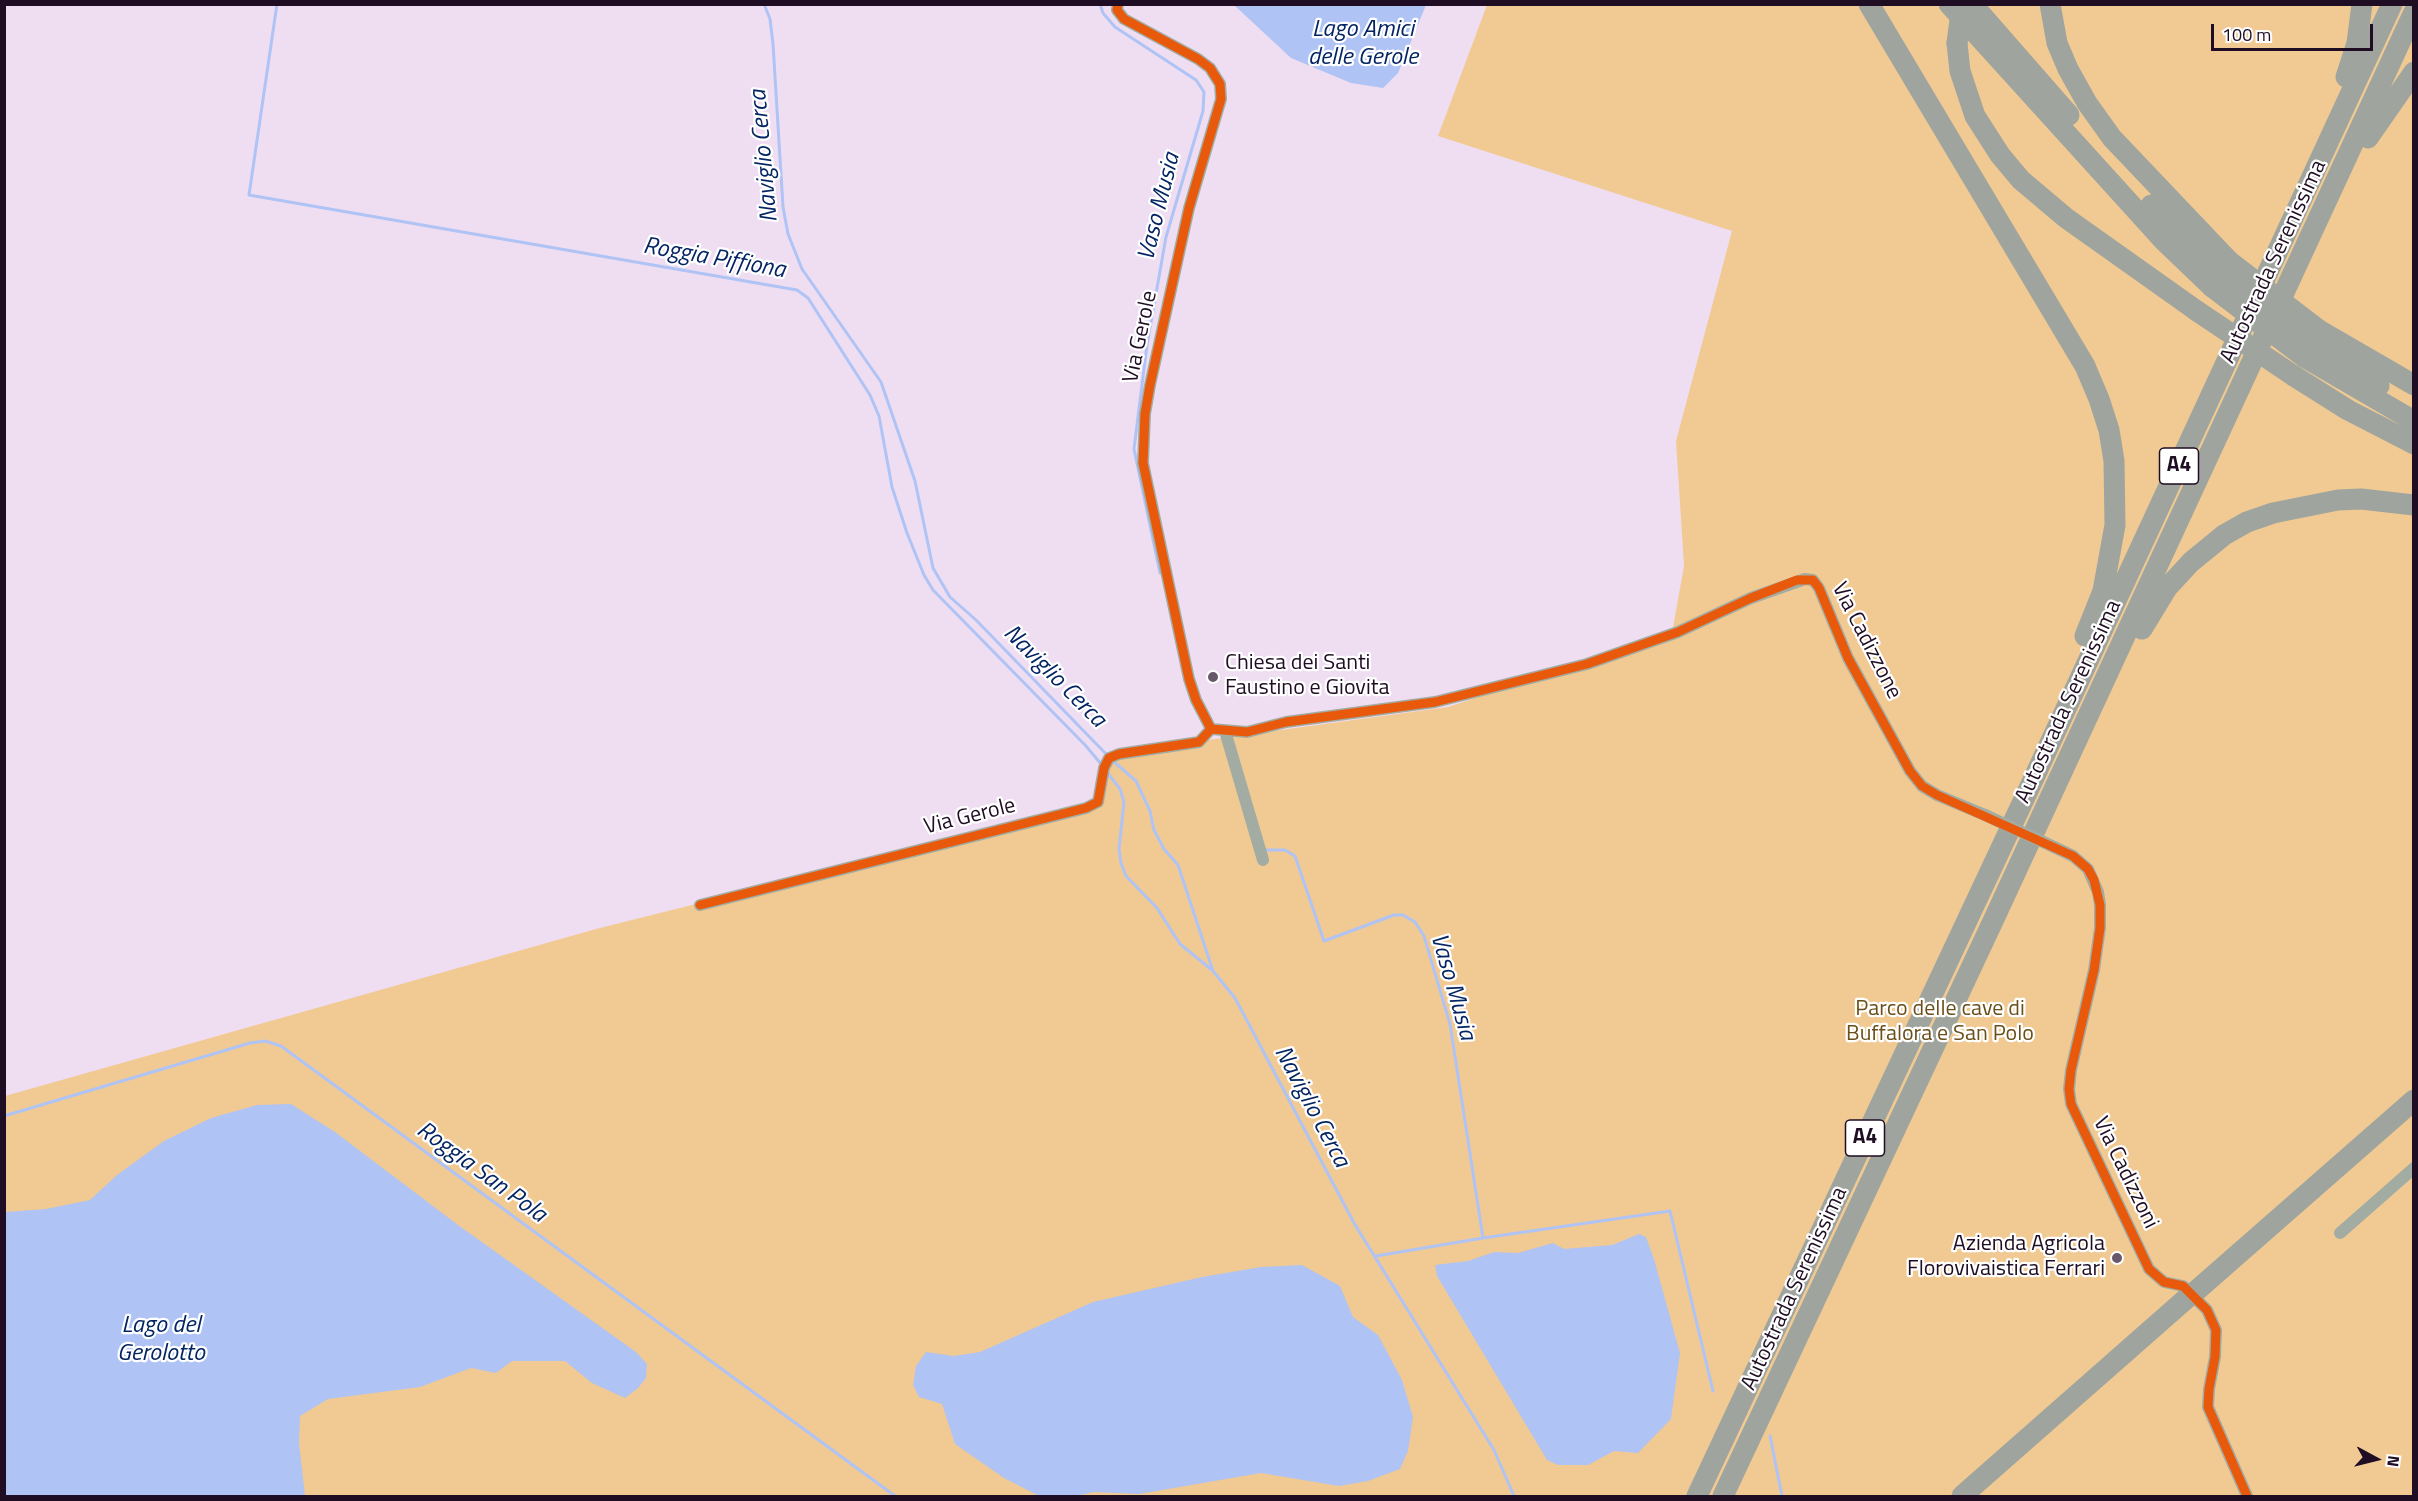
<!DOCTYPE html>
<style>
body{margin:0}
#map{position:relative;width:2418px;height:1501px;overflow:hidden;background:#efdef2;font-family:"Titillium Web",sans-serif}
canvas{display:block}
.frame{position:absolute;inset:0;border:6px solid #1f0d23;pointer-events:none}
.north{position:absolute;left:2346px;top:1429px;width:60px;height:60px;-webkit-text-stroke:4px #fff;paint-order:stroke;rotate:97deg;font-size:16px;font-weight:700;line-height:24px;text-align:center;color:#1f0d23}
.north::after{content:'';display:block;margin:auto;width:21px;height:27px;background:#1f0d23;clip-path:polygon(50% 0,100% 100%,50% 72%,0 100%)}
.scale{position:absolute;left:2211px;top:24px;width:162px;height:27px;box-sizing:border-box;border:3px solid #1f0d23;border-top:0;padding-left:8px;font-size:18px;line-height:21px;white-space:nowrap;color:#1f0d23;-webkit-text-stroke:4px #fff;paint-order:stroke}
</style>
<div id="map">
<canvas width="2418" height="1501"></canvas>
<div class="frame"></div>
<div class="north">N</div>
<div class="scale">100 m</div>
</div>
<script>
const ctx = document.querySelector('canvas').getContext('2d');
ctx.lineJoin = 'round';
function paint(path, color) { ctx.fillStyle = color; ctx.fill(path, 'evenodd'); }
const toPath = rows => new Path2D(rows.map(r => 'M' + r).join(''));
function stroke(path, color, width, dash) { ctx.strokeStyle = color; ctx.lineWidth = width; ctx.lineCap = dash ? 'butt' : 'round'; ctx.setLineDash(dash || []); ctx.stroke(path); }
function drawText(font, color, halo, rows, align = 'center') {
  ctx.font = font + ' "Titillium Web",sans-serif'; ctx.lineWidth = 4.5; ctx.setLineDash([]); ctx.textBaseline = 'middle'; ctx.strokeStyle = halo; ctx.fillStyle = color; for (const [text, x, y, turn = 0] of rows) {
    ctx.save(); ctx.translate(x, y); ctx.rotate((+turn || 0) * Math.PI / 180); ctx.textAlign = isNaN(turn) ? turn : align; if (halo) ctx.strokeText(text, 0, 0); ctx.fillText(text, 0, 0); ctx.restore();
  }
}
paint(toPath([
 [1487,5,2413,5,2413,1496,5,1496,5,1096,596,929,971,835,1099,799,1106,762,1208,740,1448,707,1672,633,1684,566,1676,441,1732,231,1438,136]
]), '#f1ca93');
paint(toPath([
 [1234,5,1426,5,1398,73,1383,88,1351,83,1291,58],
 [291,1104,335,1132,458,1225,636,1352,647,1364,646,1378,638,1388,625,1398,592,1383,565,1361,512,1361,496,1373,471,1368,420,1387,328,1399,300,1416,299,1443,305,1496,5,1496,5,1212,46,1209,90,1200,117,1175,164,1141,211,1118,257,1105],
 [1639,1234,1646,1237,1654,1259,1680,1353,1671,1419,1638,1453,1614,1451,1588,1465,1558,1465,1547,1460,1437,1276,1435,1265,1468,1261,1494,1252,1518,1253,1553,1243,1564,1249,1612,1245],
 [1302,1265,1340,1286,1353,1317,1378,1335,1402,1380,1413,1417,1408,1451,1400,1469,1368,1481,1339,1486,1261,1473,1139,1494,1094,1492,1076,1496,1039,1496,1004,1478,955,1444,942,1404,919,1397,913,1385,916,1366,926,1352,954,1356,980,1352,1093,1302,1202,1277,1261,1267]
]), '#afc3f5');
stroke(toPath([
 [277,4,249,195,797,290,808,298,870,395,879,416,892,487,907,533,924,575,933,590,1086,746,1101,764],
 [764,4,770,19,773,44,783,207,788,234,802,269,881,382,915,481,933,568,950,597,976,620,1108,756],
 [1100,4,1103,13,1115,27,1196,80,1204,92,1203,111,1166,237,1147,345,1134,449,1160,573],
 [1113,761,1136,781,1150,811,1154,830,1164,849,1178,865,1213,971,1235,998,1354,1223,1494,1450,1514,1496],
 [1107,772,1120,789,1124,802,1119,849,1121,863,1126,876,1157,908,1180,944,1212,970],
 [1265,850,1285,850,1295,856,1324,941,1394,915,1403,915,1415,922,1424,936,1450,1024,1483,1238,1670,1211,1713,1391],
 [4,1116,250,1043,265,1041,281,1046,895,1496],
 [1376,1256,1483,1238],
 [1770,1436,1782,1496]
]), '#afc3f5', 3);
stroke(toPath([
 [1118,4,1117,10,1124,19,1198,59,1210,68,1220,84,1221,99,1189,208,1150,385,1145,414,1143,463,1189,679,1196,700,1211,729,1247,732,1286,722,1435,702,1587,664,1678,632,1751,598,1805,579,1813,580,1819,588,1848,658,1910,771,1922,786,1937,795,1985,815],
 [1225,731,1263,860],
 [2054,847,2073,856,2088,869,2098,892,2100,905,2100,928,2094,970,2071,1070,2069,1089,2071,1104,2149,1269,2164,1282,2183,1286,2207,1310,2216,1330,2215,1357,2209,1389,2208,1407,2247,1496],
 [700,905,1086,808,1098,802,1104,768,1109,758,1119,754,1199,742,1211,729],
 [2340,1233,2414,1168]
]), '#a3aca2', 12);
stroke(toPath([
 [1869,4,2085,366,2099,399,2109,430,2114,461,2115,525,2103,591,2085,636],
 [1949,4,2164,241,2212,287],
 [1972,4,2069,115],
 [2050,4,2057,43,2068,69,2087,103,2112,138,2229,261],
 [1957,43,1960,71,1975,116,2000,155,2021,180,2066,218,2197,311],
 [2346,77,2357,43,2362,4],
 [2368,138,2414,72],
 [2151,205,2174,231,2221,274],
 [2319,330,2414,385],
 [2311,343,2379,386],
 [2304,357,2414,421],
 [2294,376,2348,410,2414,444],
 [2142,629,2167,588,2191,562,2224,535,2247,522,2273,513,2338,500,2361,499,2414,505],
 [2196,1291,2414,1100],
 [1697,1496,2033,780,2392,4],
 [1723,1496,1993,921,2414,12],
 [1962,1496,2187,1298]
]), '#9fa59e', 21);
stroke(toPath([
 [1985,815,2054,847]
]), '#a3aca2', 12);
stroke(toPath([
 [1957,43,1962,4],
 [2229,261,2319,330],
 [2221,274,2311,343],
 [2212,287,2304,357],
 [2197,311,2294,376],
 [2187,1298,2196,1291]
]), '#9fa59e', 21);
stroke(toPath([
 [1118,4,1117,10,1124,19,1198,59,1210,68,1220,84,1221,99,1189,208,1150,385,1145,414,1143,463,1189,679,1196,700,1211,729,1247,732,1286,722,1435,702,1587,664,1678,632,1751,598,1797,580,1813,580,1819,588,1848,658,1910,771,1922,786,1937,795,2073,856,2088,869,2094,880,2100,905,2100,928,2094,970,2071,1070,2069,1089,2071,1104,2149,1269,2164,1282,2183,1286,2207,1310,2216,1330,2215,1357,2209,1389,2208,1407,2247,1496],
 [700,905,1086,808,1098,802,1104,768,1109,758,1119,754,1199,742,1211,729]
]), '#e8590c', 9);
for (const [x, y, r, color] of [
 [1213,677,6,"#68566b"],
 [2117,1258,6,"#68566b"]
]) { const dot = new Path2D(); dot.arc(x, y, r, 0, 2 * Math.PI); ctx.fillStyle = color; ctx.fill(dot); stroke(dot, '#fff', 2); }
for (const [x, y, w] of [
 [2179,466,39],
 [1865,1138,39]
]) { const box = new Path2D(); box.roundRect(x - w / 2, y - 18, w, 36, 4.5); ctx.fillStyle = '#fff'; ctx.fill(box); stroke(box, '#1f0d23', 1.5); }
drawText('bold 21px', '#1f0d23', null, [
 ["A4",2179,466],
 ["A4",1865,1138]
]);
drawText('22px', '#1f0d23', '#fff', [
 ["Autostrada Serenissima",2274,262,-65],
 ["Via Gerole",1141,337,-78],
 ["Via Cadizzone",1866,641,63],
 ["Autostrada Serenissima",2069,702,-65],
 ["Via Gerole",970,817,-14],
 ["Via Cadizzoni",2125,1173,64],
 ["Autostrada Serenissima",1795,1289,-65]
]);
drawText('22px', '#1f0d23', '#fff', [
 ["Chiesa dei Santi",1225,664],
 ["Faustino e Giovita",1225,689],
 ["Azienda Agricola",2105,1245,"right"],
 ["Florovivaistica Ferrari",2105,1270,"right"]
], 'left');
drawText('22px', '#6a4f1a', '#fff', [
 ["Parco delle cave di",1940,1010],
 ["Buffalora e San Polo",1940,1035]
]);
drawText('italic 24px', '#042563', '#fff', [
 ["Lago Amici",1363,30],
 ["delle Gerole",1363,58],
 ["Naviglio Cerca",765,156,-95],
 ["Vaso Musia",1160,207,-76],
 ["Roggia Piffiona",714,259,10],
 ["Naviglio Cerca",1054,677,45],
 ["Vaso Musia",1452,987,74],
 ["Naviglio Cerca",1311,1107,62],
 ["Roggia San Pola",481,1173,36],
 ["Lago del",161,1326],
 ["Gerolotto",161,1354]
]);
</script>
